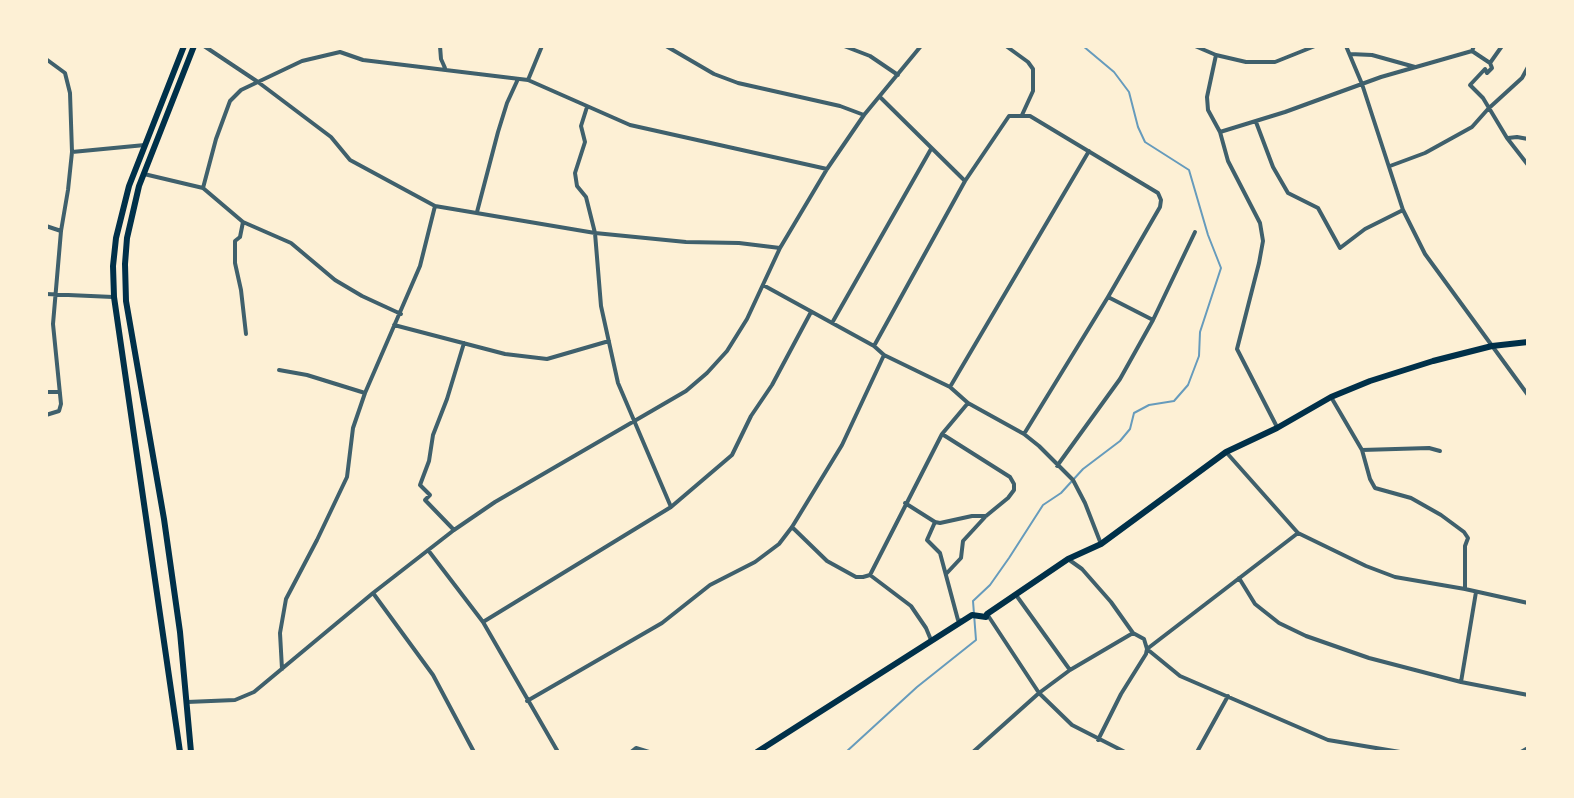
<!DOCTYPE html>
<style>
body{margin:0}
#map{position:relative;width:1574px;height:798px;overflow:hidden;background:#fdf0d5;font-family:"Exo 2",sans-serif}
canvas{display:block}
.frame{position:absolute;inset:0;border:48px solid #fdf0d5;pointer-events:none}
</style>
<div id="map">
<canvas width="1574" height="798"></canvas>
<div class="frame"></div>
</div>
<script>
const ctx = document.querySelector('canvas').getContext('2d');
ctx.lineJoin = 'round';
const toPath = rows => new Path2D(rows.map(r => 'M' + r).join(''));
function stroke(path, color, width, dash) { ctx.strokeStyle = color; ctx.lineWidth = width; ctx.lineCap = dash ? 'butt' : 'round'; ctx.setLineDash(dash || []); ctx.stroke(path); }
stroke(toPath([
 [846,752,917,687,976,640,973,601,990,585,1009,558,1043,505,1061,493,1083,469,1120,441,1130,429,1134,413,1149,405,1174,401,1188,385,1199,356,1200,332,1221,268,1208,235,1189,170,1145,142,1138,127,1129,92,1114,72,1083,46]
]), '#669bbc', 2);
stroke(toPath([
 [204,46,258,82,331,137,350,160,435,206,595,233,686,242,739,243,780,248],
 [440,46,441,59,445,68],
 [666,46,714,74,738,83,840,106,864,115],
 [844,46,870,56,898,75],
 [1006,46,1028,62,1033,69,1033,91,1022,115],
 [1195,46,1216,55,1246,62,1275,62,1315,46],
 [1346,46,1362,84,1403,210,1425,254,1528,395],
 [1472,51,1490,63,1502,46],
 [1350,54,1372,55,1415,67],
 [1216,55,1207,97,1208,110,1220,132,1228,161,1260,223,1263,241,1259,263,1237,349,1277,427],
 [46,59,65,73,70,93,72,152,68,190,61,231,53,324,61,404,59,411,46,415],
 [1490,63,1492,68,1487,73,1485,69,1470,85,1483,98,1507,138,1528,165],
 [528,80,542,46],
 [880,97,965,181],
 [587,107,581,126,585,142,575,173,577,186,586,197,595,233,601,306,618,383,671,507],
 [1256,122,1273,167,1288,193,1318,208,1340,248,1365,229,1403,210],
 [1220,132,1285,112,1381,77,1472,51,1474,46],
 [1508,138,1517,137,1528,139],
 [72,152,145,145],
 [1390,166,1425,153,1472,127,1488,109,1522,78,1528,67],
 [144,174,203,188,243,222,291,243,335,280,362,296,401,314],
 [203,188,216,139,230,101,241,90,302,61,340,52,363,60,528,80,630,125,827,169],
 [477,212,498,132,507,103,518,79],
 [243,222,240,237,235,241,235,263,241,290,246,334],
 [46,226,61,231],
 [763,285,874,346,884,355,950,387,968,403,1024,434,1039,446,1073,480,1085,503,1101,544],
 [46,294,113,297],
 [1153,320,1195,232],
 [832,323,931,149],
 [394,325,505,354,547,359,609,341],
 [874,346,965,181,1009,116,1030,116,1158,193,1161,200,1160,207,1108,297,1024,434],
 [279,370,307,375,365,393],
 [950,387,1089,151],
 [46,392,60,392],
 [1331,397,1362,450,1370,479,1375,488,1411,498,1441,515,1464,532,1468,538,1465,546,1465,589],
 [942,434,1010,477,1014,484,1014,490,1008,498,986,516,963,541,961,558,946,574],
 [1362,450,1429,448,1440,451],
 [1226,452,1298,533,1366,566,1395,577,1465,589,1528,603],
 [1057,466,1120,379,1153,320,1108,297],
 [905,503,935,522,927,540,940,553,958,620,962,621],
 [935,522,940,523,972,516,986,516],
 [792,527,827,561,856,577,863,577,870,575,942,434,968,403],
 [454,530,425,500,430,495,420,485,429,461,433,435,447,399,464,343],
 [428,550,483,622,558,752],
 [1068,559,1082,569,1111,602,1133,633,1144,639,1147,649,1180,676,1328,740,1400,752],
 [870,575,911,606,926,628,931,640],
 [1239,578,1255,604,1279,623,1306,636,1369,658,1461,682,1528,695],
 [373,593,433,675,474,752],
 [1016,595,1070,670],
 [987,614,1039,693,1072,725,1125,752],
 [483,622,671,507,732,455,751,416,772,385,811,312],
 [282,669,280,633,286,599,317,540,347,477,353,428,365,393,420,266,435,206],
 [1461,682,1476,592],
 [527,701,662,623,710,585,755,562,779,544,792,527,842,445,884,355],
 [187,702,235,700,254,692,373,593,454,530,495,502,686,391,707,373,727,351,747,319,780,248,827,169,864,115,921,46],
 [1098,740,1121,694,1146,654,1147,649,1298,533],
 [631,752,636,748,649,752],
 [973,752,1039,693,1070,670,1133,633],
 [1197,752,1228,696],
 [1521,752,1528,748]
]), '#3f606c', 4);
stroke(toPath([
 [180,752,114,297,113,266,116,238,129,186,184,46],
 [191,752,180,632,164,519,126,301,125,264,127,238,139,186,194,46],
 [757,752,972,615,986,617,987,614,1068,559,1101,544,1226,452,1277,428,1331,397,1370,381,1433,361,1492,346,1528,342]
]), '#003049', 6);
</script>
